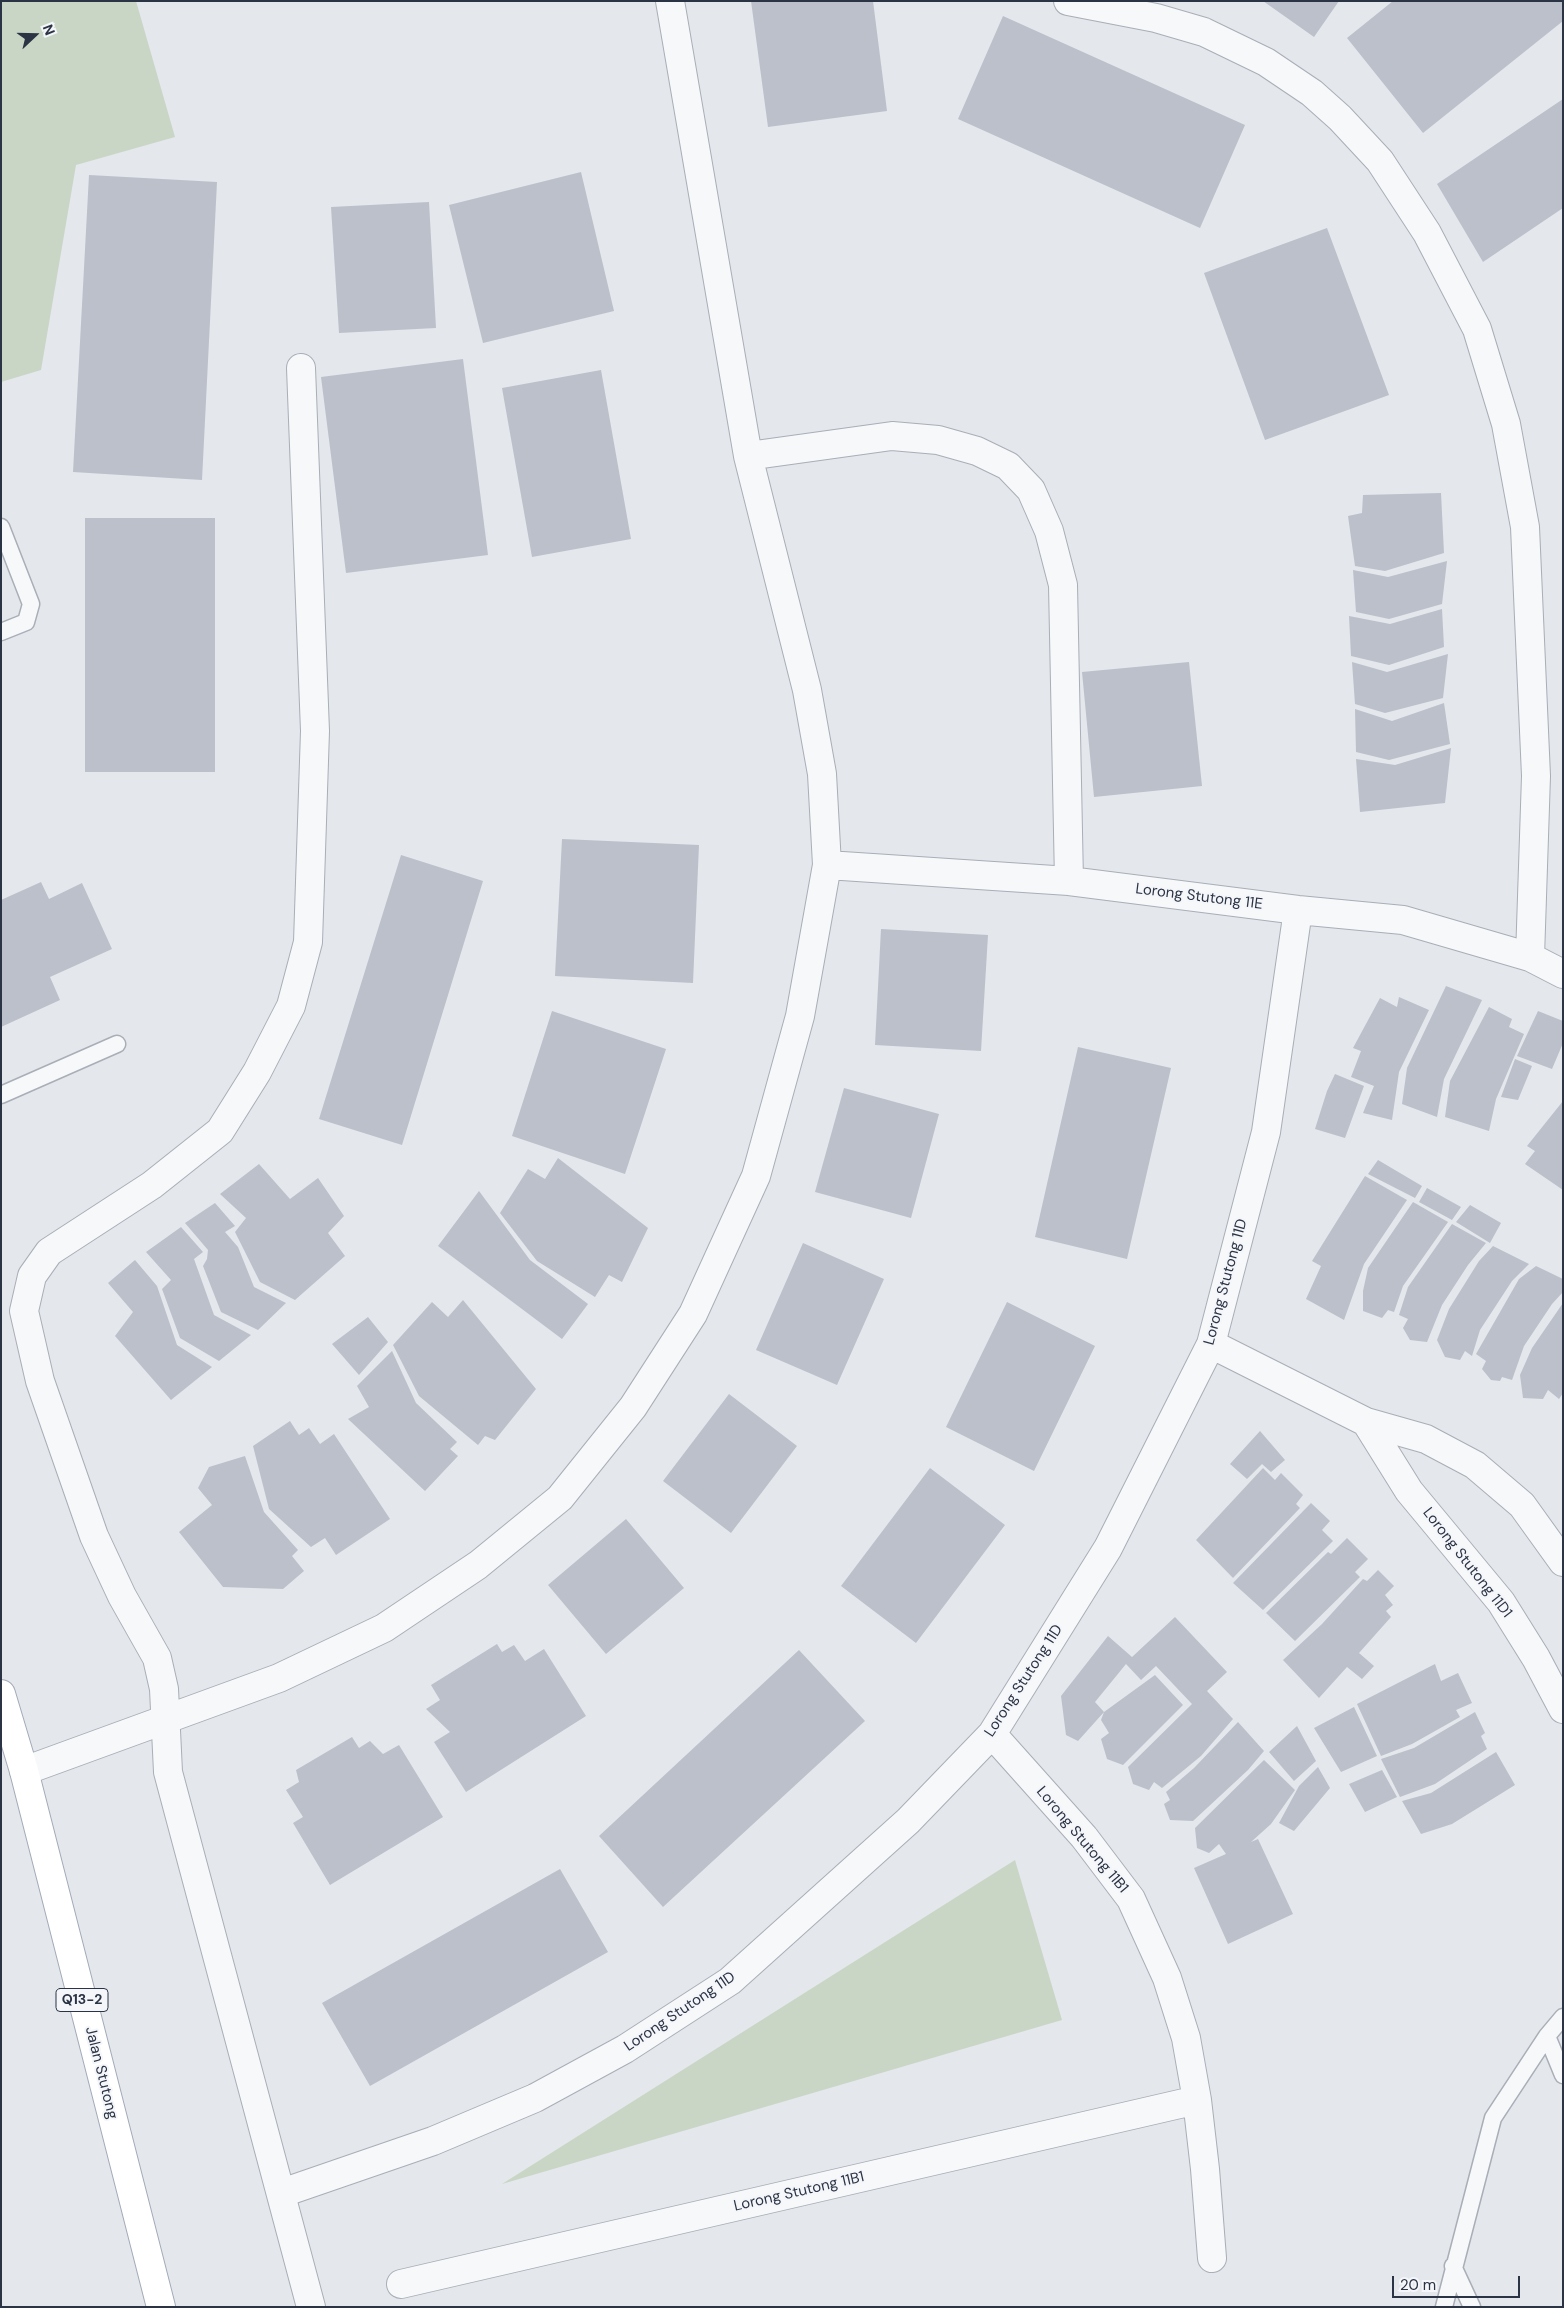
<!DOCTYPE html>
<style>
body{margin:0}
#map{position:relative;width:1564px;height:2308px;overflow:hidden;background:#e4e7ec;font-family:"DM Sans",sans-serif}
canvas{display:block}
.frame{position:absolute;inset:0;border:2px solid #2b3445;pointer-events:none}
.north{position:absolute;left:10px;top:10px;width:50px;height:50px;-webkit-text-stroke:4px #f4f6f9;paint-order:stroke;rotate:69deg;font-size:14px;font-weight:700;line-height:20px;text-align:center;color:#2b3445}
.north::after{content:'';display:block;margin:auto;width:18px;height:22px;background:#2b3445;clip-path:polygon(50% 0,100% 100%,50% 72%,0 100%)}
.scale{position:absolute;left:1392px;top:2276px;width:128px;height:22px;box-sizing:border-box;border:2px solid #2b3445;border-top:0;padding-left:6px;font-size:15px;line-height:18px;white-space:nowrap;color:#2b3445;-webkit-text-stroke:4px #f4f6f9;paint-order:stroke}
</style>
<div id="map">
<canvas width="1564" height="2308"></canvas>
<div class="frame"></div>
<div class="north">N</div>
<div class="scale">20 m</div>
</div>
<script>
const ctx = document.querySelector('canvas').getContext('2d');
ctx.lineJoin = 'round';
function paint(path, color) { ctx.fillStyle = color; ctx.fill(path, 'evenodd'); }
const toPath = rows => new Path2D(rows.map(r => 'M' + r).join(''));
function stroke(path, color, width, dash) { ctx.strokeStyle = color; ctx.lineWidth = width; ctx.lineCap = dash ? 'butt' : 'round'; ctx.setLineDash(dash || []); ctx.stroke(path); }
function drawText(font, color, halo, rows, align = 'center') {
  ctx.font = font + ' "DM Sans",sans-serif'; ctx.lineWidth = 4; ctx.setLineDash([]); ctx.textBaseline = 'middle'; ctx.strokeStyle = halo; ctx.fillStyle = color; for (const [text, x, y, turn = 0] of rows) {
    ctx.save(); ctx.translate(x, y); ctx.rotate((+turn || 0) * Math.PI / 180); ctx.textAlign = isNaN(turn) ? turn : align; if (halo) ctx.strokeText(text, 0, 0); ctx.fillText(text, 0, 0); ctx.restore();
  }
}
paint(toPath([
 [136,1,175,137,76,165,41,370,1,382,1,2],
 [1015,1860,1062,2020,502,2184]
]), '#c9d6c5');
paint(toPath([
 [751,1,873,1,887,111,768,127],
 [1263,1,1339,1,1314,37],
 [1393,1,1563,1,1563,21,1423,133,1347,38],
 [1003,16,1245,125,1200,228,958,119],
 [1563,99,1563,208,1483,262,1437,184],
 [581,172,614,311,483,343,449,205],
 [89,175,217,182,202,480,73,472],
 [429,202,436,328,339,333,331,207],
 [1327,228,1389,395,1265,440,1204,273],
 [463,359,488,555,346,573,321,377],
 [601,370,631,539,532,557,502,388],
 [1441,493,1444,553,1385,571,1355,566,1348,516,1362,513,1363,495],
 [85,518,215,518,215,772,85,772],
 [1447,561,1442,604,1389,619,1356,612,1353,570,1388,577],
 [1442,609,1444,647,1389,665,1351,656,1349,616,1390,624],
 [1448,654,1443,698,1385,713,1355,704,1352,662,1387,672],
 [1189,662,1202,786,1094,797,1082,672],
 [1444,703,1450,744,1389,760,1356,752,1355,709,1392,721],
 [1451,748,1445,803,1360,812,1356,759,1395,765],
 [562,839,699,845,693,983,555,976],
 [401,855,483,881,402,1145,319,1119],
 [41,882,49,899,82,883,112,949,50,977,60,1000,1,1027,1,900],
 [881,929,988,935,981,1051,875,1045],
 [1446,986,1482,1000,1444,1079,1437,1117,1402,1104,1407,1068],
 [1399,997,1429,1010,1399,1072,1392,1120,1363,1113,1374,1086,1351,1077,1361,1051,1353,1048,1380,998,1397,1007],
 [1489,1007,1512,1019,1509,1027,1524,1034,1496,1099,1489,1131,1445,1117,1450,1081],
 [552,1011,666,1049,625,1174,512,1136],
 [1538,1011,1563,1021,1563,1043,1552,1069,1517,1056],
 [1078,1047,1171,1068,1127,1259,1035,1237],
 [1515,1059,1532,1066,1518,1100,1501,1097],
 [1335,1074,1364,1086,1345,1138,1315,1129,1327,1091],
 [844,1088,939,1114,911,1218,815,1192],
 [1563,1101,1563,1190,1525,1164,1535,1151,1527,1146],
 [558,1158,648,1228,622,1282,609,1275,595,1297,537,1261,500,1213,528,1169,545,1179],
 [1378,1160,1422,1186,1415,1198,1368,1174],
 [259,1164,290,1199,318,1178,344,1216,328,1233,345,1256,295,1300,260,1282,235,1232,246,1218,220,1194],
 [1365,1176,1407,1200,1364,1264,1344,1320,1306,1299,1321,1266,1312,1261],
 [1427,1188,1461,1207,1452,1220,1419,1202],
 [479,1191,530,1260,588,1304,562,1339,438,1246],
 [1413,1202,1448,1222,1403,1286,1394,1312,1388,1310,1382,1318,1363,1311,1363,1291,1368,1268],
 [215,1203,235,1226,225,1232,238,1247,254,1287,286,1303,258,1330,221,1312,203,1266,207,1259,208,1250,185,1223],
 [1470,1205,1501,1223,1490,1243,1456,1222],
 [1452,1224,1486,1243,1468,1265,1442,1305,1427,1342,1410,1340,1403,1328,1408,1319,1399,1315,1408,1287],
 [181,1227,203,1252,194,1259,214,1315,251,1335,219,1361,180,1338,162,1289,171,1280,146,1252],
 [803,1243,884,1279,837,1385,756,1350],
 [1493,1246,1529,1264,1512,1281,1480,1330,1472,1356,1465,1351,1460,1360,1445,1357,1437,1340,1449,1309,1479,1261],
 [135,1260,157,1286,177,1345,212,1367,171,1400,115,1336,133,1312,108,1283],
 [1536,1266,1563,1279,1563,1292,1552,1304,1524,1346,1512,1380,1502,1377,1500,1381,1491,1380,1482,1369,1486,1361,1476,1354,1519,1279],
 [463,1300,536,1389,495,1440,485,1436,478,1445,419,1396,393,1345,432,1302,448,1317],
 [1007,1302,1095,1346,1034,1471,946,1427],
 [1563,1303,1563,1393,1559,1399,1548,1390,1543,1399,1523,1398,1520,1375,1532,1348],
 [368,1317,388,1342,359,1375,332,1344],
 [392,1351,416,1403,457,1442,450,1449,458,1456,425,1491,348,1419,369,1407,357,1386],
 [729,1394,797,1446,731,1533,663,1481],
 [290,1421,299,1435,309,1428,320,1444,334,1434,390,1519,336,1555,325,1538,311,1547,269,1509,253,1446],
 [1260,1431,1285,1460,1271,1472,1262,1464,1247,1479,1230,1464],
 [245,1456,264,1512,298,1550,292,1556,304,1571,283,1589,223,1587,179,1532,212,1505,198,1488,209,1467],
 [930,1468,1005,1525,916,1643,841,1586],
 [1263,1468,1275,1480,1281,1473,1303,1495,1296,1504,1300,1508,1233,1578,1196,1540],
 [1311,1503,1330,1521,1322,1530,1333,1541,1263,1610,1233,1583],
 [626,1519,684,1588,606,1654,548,1585],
 [1347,1538,1368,1559,1355,1572,1360,1577,1295,1641,1266,1613,1328,1552,1331,1554],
 [1378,1570,1394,1586,1385,1595,1393,1605,1386,1611,1391,1617,1359,1653,1374,1666,1362,1679,1347,1667,1319,1698,1283,1660,1322,1624,1363,1579,1367,1581],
 [1175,1617,1227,1672,1207,1691,1233,1719,1201,1756,1162,1788,1154,1782,1149,1790,1133,1784,1128,1767,1192,1704,1156,1666,1141,1680,1126,1664,1095,1702,1104,1712,1078,1741,1066,1735,1061,1696,1108,1636,1132,1657],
 [497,1644,502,1652,514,1645,525,1661,544,1649,586,1716,466,1792,434,1742,450,1732,426,1709,440,1700,431,1685],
 [799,1650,865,1721,663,1907,599,1836],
 [1435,1664,1441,1681,1458,1673,1472,1703,1456,1710,1460,1717,1412,1744,1381,1756,1357,1704],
 [1155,1675,1183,1705,1123,1765,1107,1759,1101,1739,1109,1733,1101,1720,1104,1712],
 [1354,1707,1377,1756,1341,1772,1314,1728],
 [1475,1712,1485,1733,1481,1736,1487,1749,1435,1784,1400,1797,1381,1759,1414,1748],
 [1238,1722,1264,1751,1248,1770,1193,1821,1170,1820,1164,1804,1170,1800,1166,1792,1194,1768],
 [1297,1726,1316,1761,1294,1781,1269,1752],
 [352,1737,359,1748,370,1741,383,1754,399,1745,443,1817,330,1885,293,1823,303,1817,286,1790,299,1782,296,1770],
 [1496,1752,1515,1785,1452,1824,1421,1834,1402,1801,1431,1793],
 [1264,1760,1295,1790,1271,1824,1251,1842,1258,1839,1293,1914,1228,1944,1194,1868,1226,1854,1219,1844,1209,1853,1197,1848,1195,1828],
 [1318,1767,1330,1788,1294,1831,1279,1823,1299,1786],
 [1382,1770,1397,1797,1365,1812,1349,1784],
 [560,1869,608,1952,370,2086,322,2003]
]), '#bbc0ca');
const lane = toPath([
 [1,527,31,604,26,622,1,632],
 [1,1095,117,1044],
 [1547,2036,1563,2075],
 [1453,2266,1472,2307],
 [1444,2307,1493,2118,1547,2036,1563,2017]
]);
const street = toPath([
 [1068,1,1156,18,1204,32,1266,62,1312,93,1340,118,1380,161,1427,233,1477,329,1506,424,1525,527,1536,776,1530,957],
 [301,368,315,731,308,942,291,1006,257,1072,220,1131,152,1185,49,1252,32,1276,24,1311,40,1381,94,1536,122,1596,157,1658,164,1689,168,1772,311,2307],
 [748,456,892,436,938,440,977,451,1008,466,1031,490,1049,531,1063,585,1069,881],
 [827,865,1069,881,1298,910,1403,920,1530,957,1563,974],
 [1211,1344,1366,1422,1426,1439,1475,1465,1522,1505,1563,1562],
 [1366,1422,1409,1491,1501,1602,1536,1658,1563,1709],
 [992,1734,1084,1837,1131,1899,1167,1978,1186,2038,1197,2100,1205,2169,1212,2258],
 [24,1771,279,1678,384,1628,478,1565,560,1498,633,1407,693,1314,756,1176,800,1016,827,865,822,774,807,690,748,456,670,1],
 [282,2193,433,2141,535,2098,625,2049,730,1981,908,1821,992,1734,1108,1548,1211,1344,1266,1132,1298,910],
 [401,2284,1197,2100]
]);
const primary = toPath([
 [1,1694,24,1771,161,2307]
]);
stroke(lane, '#a9aeb7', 19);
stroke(street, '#a9aeb7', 30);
stroke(primary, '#a3abb8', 30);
stroke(lane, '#f7f8fa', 16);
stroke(street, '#f7f8fa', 28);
stroke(primary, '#fff', 28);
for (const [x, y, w] of [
 [82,2000,52]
]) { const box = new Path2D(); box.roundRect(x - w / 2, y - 11.5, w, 23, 4); ctx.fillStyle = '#f4f6f9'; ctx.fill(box); stroke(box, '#2b3445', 1); }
drawText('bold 14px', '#2b3445', null, [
 ["Q13-2",82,2000]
]);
drawText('15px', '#2b3445', '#f4f6f9', [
 ["Lorong Stutong 11E",1199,897,7],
 ["Lorong Stutong 11D",1226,1282,-75],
 ["Lorong Stutong 11D1",1467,1563,52],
 ["Lorong Stutong 11D",1024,1681,-57],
 ["Lorong Stutong 11B1",1082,1840,50],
 ["Lorong Stutong 11D",680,2012,-34],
 ["Jalan Stutong",101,2073,76],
 ["Lorong Stutong 11B1",799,2192,-13]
]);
</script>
